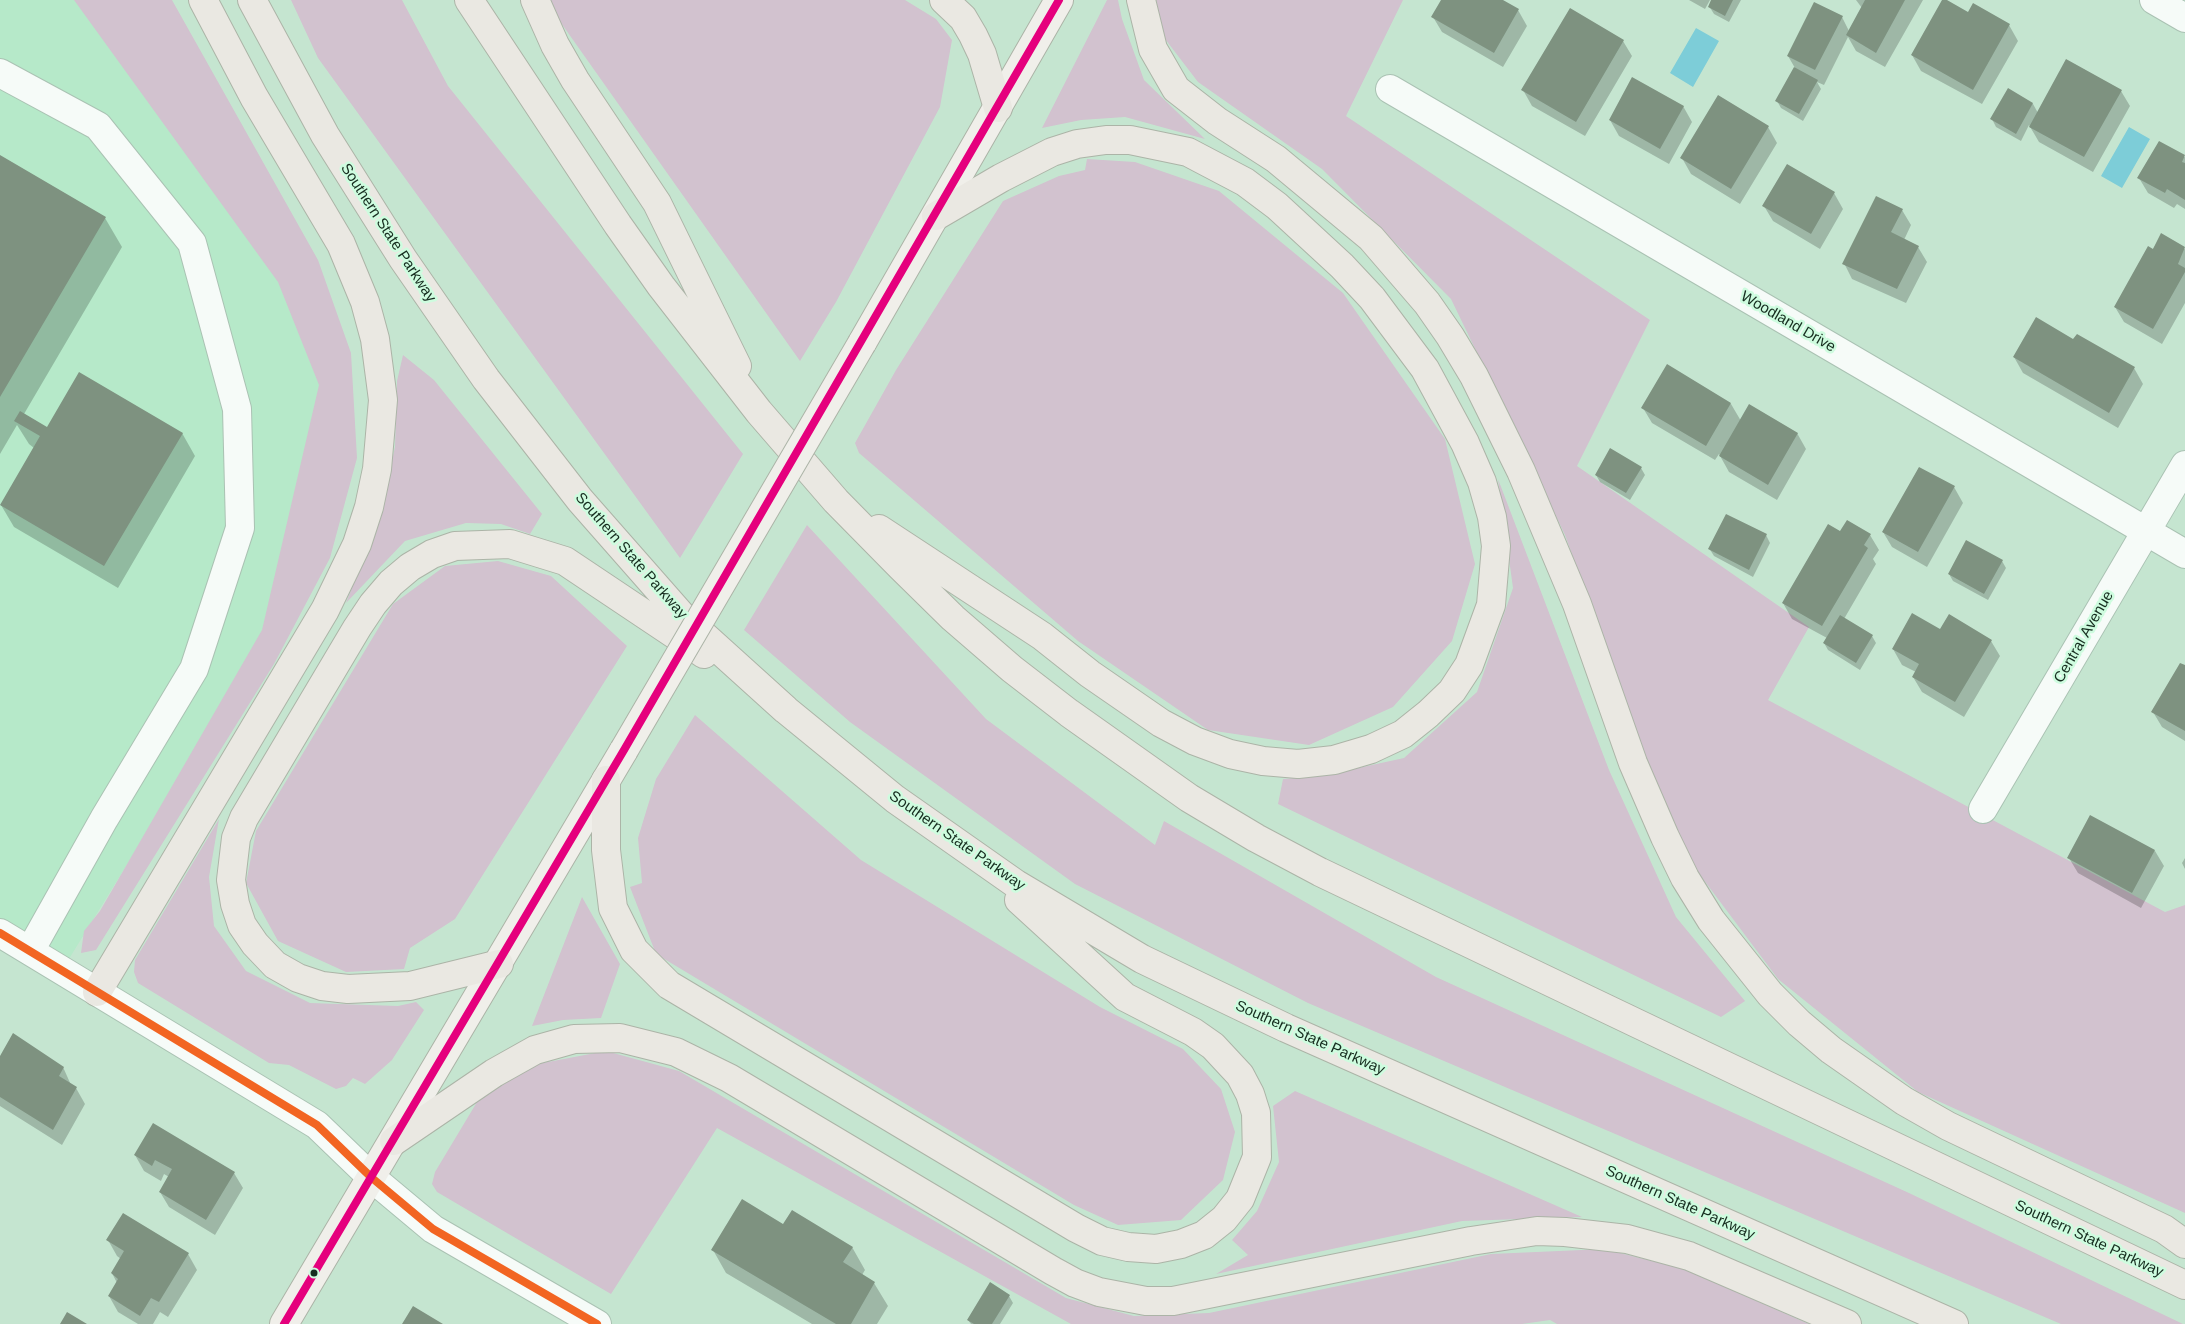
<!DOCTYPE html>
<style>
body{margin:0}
canvas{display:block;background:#c5e5d0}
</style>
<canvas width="2185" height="1324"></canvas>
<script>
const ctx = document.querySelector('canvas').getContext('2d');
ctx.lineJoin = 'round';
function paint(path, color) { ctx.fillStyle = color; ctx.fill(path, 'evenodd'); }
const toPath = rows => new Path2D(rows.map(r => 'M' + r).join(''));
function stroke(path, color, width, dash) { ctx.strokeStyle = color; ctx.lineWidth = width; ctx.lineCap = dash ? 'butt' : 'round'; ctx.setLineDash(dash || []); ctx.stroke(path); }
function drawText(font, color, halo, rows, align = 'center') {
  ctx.font = font + ' Helvetica,sans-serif'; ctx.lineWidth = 5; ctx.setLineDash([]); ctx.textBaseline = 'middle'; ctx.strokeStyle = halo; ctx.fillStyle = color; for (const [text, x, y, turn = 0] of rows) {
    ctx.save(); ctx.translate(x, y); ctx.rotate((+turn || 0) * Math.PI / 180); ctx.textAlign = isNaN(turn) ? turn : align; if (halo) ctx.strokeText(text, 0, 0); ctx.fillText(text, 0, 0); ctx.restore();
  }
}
paint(toPath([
 [0,0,152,0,327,375,273,627,56,980,0,946]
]), '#b6e9c9');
paint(toPath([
 [74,0,172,0,318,260,351,353,357,458,330,558,274,664,96,950,81,953,84,931,100,911,262,630,319,385,278,282],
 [291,0,402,0,448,86,743,454,680,558,318,58],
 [551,0,905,0,936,19,952,40,940,107,836,302,800,361,554,13],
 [1107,0,1118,0,1122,19,1144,80,1205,139,1125,117,1081,120,1042,128],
 [1156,0,1403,0,1346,116,1650,320,1577,466,1809,627,1768,700,2165,912,2185,905,2185,1213,1918,1092,1778,979,1673,839,1565,535,1451,299,1322,169,1198,82,1162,35],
 [1087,159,1135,162,1219,191,1343,293,1445,439,1475,564,1452,641,1393,707,1309,745,1208,730,1078,641,859,453,855,443,896,370,1003,201,1059,176,1085,170],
 [403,355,434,380,542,514,530,534,501,524,466,523,405,541,346,603,380,516,395,447,397,381],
 [1498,479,1609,770,1676,917,1745,1001,1721,1017,1278,804,1283,779,1326,775,1404,758,1477,692,1513,588],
 [807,525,986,719,1155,845,1164,821,1436,977,1909,1193,2183,1324,2061,1324,1308,1003,1075,884,850,722,744,630],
 [498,561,551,576,627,646,455,919,410,948,404,969,346,972,278,941,246,883,256,831,393,604,445,566],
 [695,715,861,860,1100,1007,1183,1049,1221,1089,1235,1132,1223,1180,1181,1220,1118,1225,1074,1205,656,954,630,887,642,883,638,838,656,779],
 [219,819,209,877,214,926,246,971,310,1003,398,1006,416,1002,424,1010,392,1060,365,1084,353,1078,346,1086,336,1089,289,1065,269,1063,138,983,134,972,135,960],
 [582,897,620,964,601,1018,563,1020,532,1026],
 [606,1051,679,1071,1066,1298,1134,1316,1209,1313,1491,1254,1604,1249,1684,1269,1809,1324,1557,1324,1550,1320,1522,1324,1071,1324,717,1128,611,1294,437,1192,432,1184,435,1172,477,1102,532,1065],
 [1295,1091,1582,1217,1462,1221,1216,1274,1248,1255,1232,1240,1257,1211,1279,1162,1273,1106]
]), '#d2c2cf');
paint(toPath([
 [1696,28,1719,41,1693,87,1670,73],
 [2129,127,2150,139,2122,188,2101,176]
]), '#7dcdd8');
paint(toPath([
 [1442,0,1501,0,1518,10,1527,26,1503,67,1442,32,1433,17],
 [1689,0,1710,0,1705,9],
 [1713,0,1741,0,1729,22,1714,14,1709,6],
 [1856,0,1923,0,1885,67,1856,51,1848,37,1824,85,1817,82,1821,89,1803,121,1781,108,1777,101,1795,68,1788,56,1842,17,1849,31,1862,8],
 [1944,0,1968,13,2009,25,2018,41,1982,104,1921,71,1912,55],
 [1623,41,1632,56,1585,136,1532,106,1523,90],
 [2008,90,2033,104,2038,113,2121,91,2130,106,2093,172,2039,142,2029,125,2021,141,1996,127,1992,119],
 [1718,97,1768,127,1777,143,1740,204,1691,174,1682,158],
 [1683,106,1692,122,1669,164,1619,136,1610,120],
 [2159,142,2185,157,2185,209,2177,204,2174,208,2148,193,2139,178],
 [0,156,105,218,122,247,24,414,47,428,182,433,195,456,118,588,14,527,1,505,34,448,29,444,17,425,0,454],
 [1787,166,1834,193,1843,209,1820,249,1773,221,1764,206],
 [1902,210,1911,225,1904,240,1918,247,1927,262,1906,303,1852,279,1844,263],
 [2162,235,2185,249,2185,303,2162,344,2124,322,2115,307],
 [2077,335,2134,368,2143,384,2118,428,2023,373,2014,357,2074,341],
 [1731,404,1741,421,1797,433,1806,449,1777,500,1729,472,1719,454,1715,460,1652,423,1643,408],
 [1641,468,1645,475,1630,500,1600,482,1596,475],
 [1919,468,1954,487,1963,503,1927,567,1892,547,1883,532],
 [1841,533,1870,535,1879,550,1873,559,1876,564,1844,619,1872,636,1876,643,1860,670,1828,650,1824,643,1827,638,1792,619,1783,603],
 [1766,535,1770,543,1753,577,1714,556,1709,548],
 [2002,561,2006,568,1988,600,1953,581,1949,574],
 [1940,631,1991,641,2000,656,1964,717,1922,692,1913,677,1916,672,1902,665,1893,649],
 [2185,667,2185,741,2162,727,2153,712],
 [2155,851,2164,866,2141,908,2078,873,2069,858],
 [2185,858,2185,869,2182,863],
 [0,1058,63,1067,71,1085,76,1088,85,1104,62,1145,0,1106],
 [135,1155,234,1173,243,1188,215,1235,169,1207,160,1192,169,1177,164,1174,161,1181,144,1171],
 [784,1225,852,1247,865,1270,862,1275,874,1283,888,1306,877,1324,812,1324,726,1273,713,1250],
 [108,1240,188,1254,197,1270,168,1317,160,1312,153,1324,138,1324,118,1312,109,1296,117,1283,112,1273,121,1259,117,1256],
 [1009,1296,1013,1303,1000,1324,971,1324,968,1320]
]), '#0003');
paint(toPath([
 [1441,0,1503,0,1519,9,1494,53,1431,17],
 [1711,0,1733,0,1725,16,1708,7],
 [1865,0,1905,0,1876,53,1846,35],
 [1942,0,1947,0,1968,12,1973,3,2010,24,1973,90,1911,55],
 [1814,2,1843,16,1815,70,1787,56],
 [1570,8,1624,40,1576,122,1521,90],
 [2066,59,2122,90,2084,157,2029,127],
 [1794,67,1818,80,1799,114,1775,101],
 [1632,77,1684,106,1660,149,1609,120],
 [2008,88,2033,103,2016,134,1990,119],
 [1718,95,1769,126,1731,189,1680,158],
 [2159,141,2185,155,2182,162,2185,163,2185,200,2167,189,2165,193,2137,178],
 [0,155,106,217,0,397],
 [1787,164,1835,192,1811,234,1762,206],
 [1876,196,1903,209,1891,232,1919,246,1897,289,1842,264],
 [2161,233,2185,247,2178,264,2185,268,2185,272,2153,329,2114,307,2148,246,2153,249],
 [2036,317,2073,339,2077,334,2135,367,2109,413,2013,357],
 [1667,364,1731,403,1706,446,1641,408],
 [79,372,183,433,104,566,0,505,40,436,14,421,20,411,47,427],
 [1749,404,1798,433,1768,485,1719,456],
 [1610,448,1642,467,1626,493,1595,475],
 [1919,467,1955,486,1918,552,1882,532],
 [1726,514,1767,534,1749,570,1708,549],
 [1847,520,1871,534,1864,545,1868,548,1822,626,1782,603,1828,524,1840,531],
 [1966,540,2003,560,1984,594,1948,574],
 [1912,613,1940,629,1949,614,1992,640,1955,702,1912,677,1919,664,1892,649],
 [1840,615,1873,635,1856,663,1823,643],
 [2180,663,2185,665,2185,731,2151,712],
 [2090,815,2155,850,2132,893,2067,858],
 [13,1033,64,1067,59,1076,77,1087,53,1130,0,1097,0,1056],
 [153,1123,235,1172,206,1220,159,1192,172,1169,155,1160,152,1166,134,1155],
 [742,1199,783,1224,792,1210,853,1247,843,1262,875,1282,851,1324,836,1324,711,1250],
 [123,1213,189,1253,159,1302,151,1298,140,1316,108,1296,118,1279,111,1273,124,1251,106,1240],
 [990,1282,1010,1295,992,1324,974,1324,967,1320],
 [413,1306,443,1324,402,1324],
 [67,1312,87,1324,60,1324]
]), '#7e9280');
const minor = toPath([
 [2154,0,2185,18],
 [0,73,98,126,192,243,237,409,240,528,194,669,104,819,30,951],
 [1390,89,2185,554],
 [1983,809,2185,465],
 [0,933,317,1125,372,1178,433,1229,597,1324]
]);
const major = toPath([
 [862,343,1059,0],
 [284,1324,624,750]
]);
const highway = toPath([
 [252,0,325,135,403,259,486,379,580,500,682,616,786,710,895,799,1016,884,1142,959,1286,1028,1954,1324],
 [469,0,618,225,661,286,759,412,836,501,901,567,953,618,1012,669,1069,713,1189,798,1256,838,1320,872,2185,1285],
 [535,0,555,45,575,80,657,203,737,366],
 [944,0,963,18,973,35,982,54,998,108],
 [1141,0,1153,49,1176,89,1217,121,1276,159,1371,238,1427,303,1450,336,1474,376,1521,471,1577,604,1633,763,1665,837,1685,878,1711,920,1770,994,1799,1023,1831,1050,1904,1101,1948,1126,2164,1229,2185,1244],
 [879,529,1042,636,1090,674,1161,723,1195,741,1230,754,1263,761,1298,764,1334,760,1371,749,1403,734,1428,714,1452,691,1469,665,1491,605,1496,546,1492,517,1482,482,1465,443,1425,369,1372,298,1342,266,1277,206,1245,182,1188,152,1130,140,1106,140,1077,144,1052,152,1001,178,936,216],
 [606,780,606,850,613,908,634,950,669,985,1076,1228,1102,1241,1128,1247,1156,1249,1181,1244,1204,1235,1224,1219,1240,1199,1257,1157,1256,1113,1250,1094,1240,1075,1213,1046,1193,1032,1125,997,1019,900],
 [499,964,410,986,348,989,322,986,298,978,275,965,255,944,242,925,235,904,231,880,236,838,244,818,357,628,373,604,391,583,410,567,432,554,455,546,510,544,565,561,704,654],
 [97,992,325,610,357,544,369,507,377,469,383,400,375,339,365,302,341,244,254,97,203,0],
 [394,1141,494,1073,535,1050,574,1039,620,1038,676,1052,729,1078,1053,1271,1075,1283,1099,1292,1146,1301,1173,1301,1471,1241,1537,1231,1565,1232,1627,1239,1689,1256,1847,1324]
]);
stroke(minor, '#aac2b3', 30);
stroke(major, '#acb4a7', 30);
stroke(highway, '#acb4a7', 30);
stroke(minor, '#f6fbf8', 28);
stroke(major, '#f0efea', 28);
stroke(highway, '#eae8e2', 28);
const majorBridge = toPath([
 [624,750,862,343]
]);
stroke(majorBridge, '#acb4a7', 30, []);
stroke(majorBridge, '#f0efea', 28);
stroke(toPath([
 [0,933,317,1125,372,1178,433,1229,597,1324]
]), '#f26522', 8);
stroke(toPath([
 [284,1324,624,750,1059,0]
]), '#e5007d', 8);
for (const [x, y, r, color] of [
 [314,1273,4.5,"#162d1f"]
]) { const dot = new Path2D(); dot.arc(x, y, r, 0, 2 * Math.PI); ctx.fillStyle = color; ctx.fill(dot); stroke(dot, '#cefcdf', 2); }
drawText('15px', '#162d1f', '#cefcdf', [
 ["Southern State Parkway",388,233,57],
 ["Woodland Drive",1788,322,30],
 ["Southern State Parkway",631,556,49],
 ["Central Avenue",2084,637,-60],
 ["Southern State Parkway",957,841,35],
 ["Southern State Parkway",1310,1038,24],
 ["Southern State Parkway",1680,1203,24],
 ["Southern State Parkway",2089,1239,25]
]);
</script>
